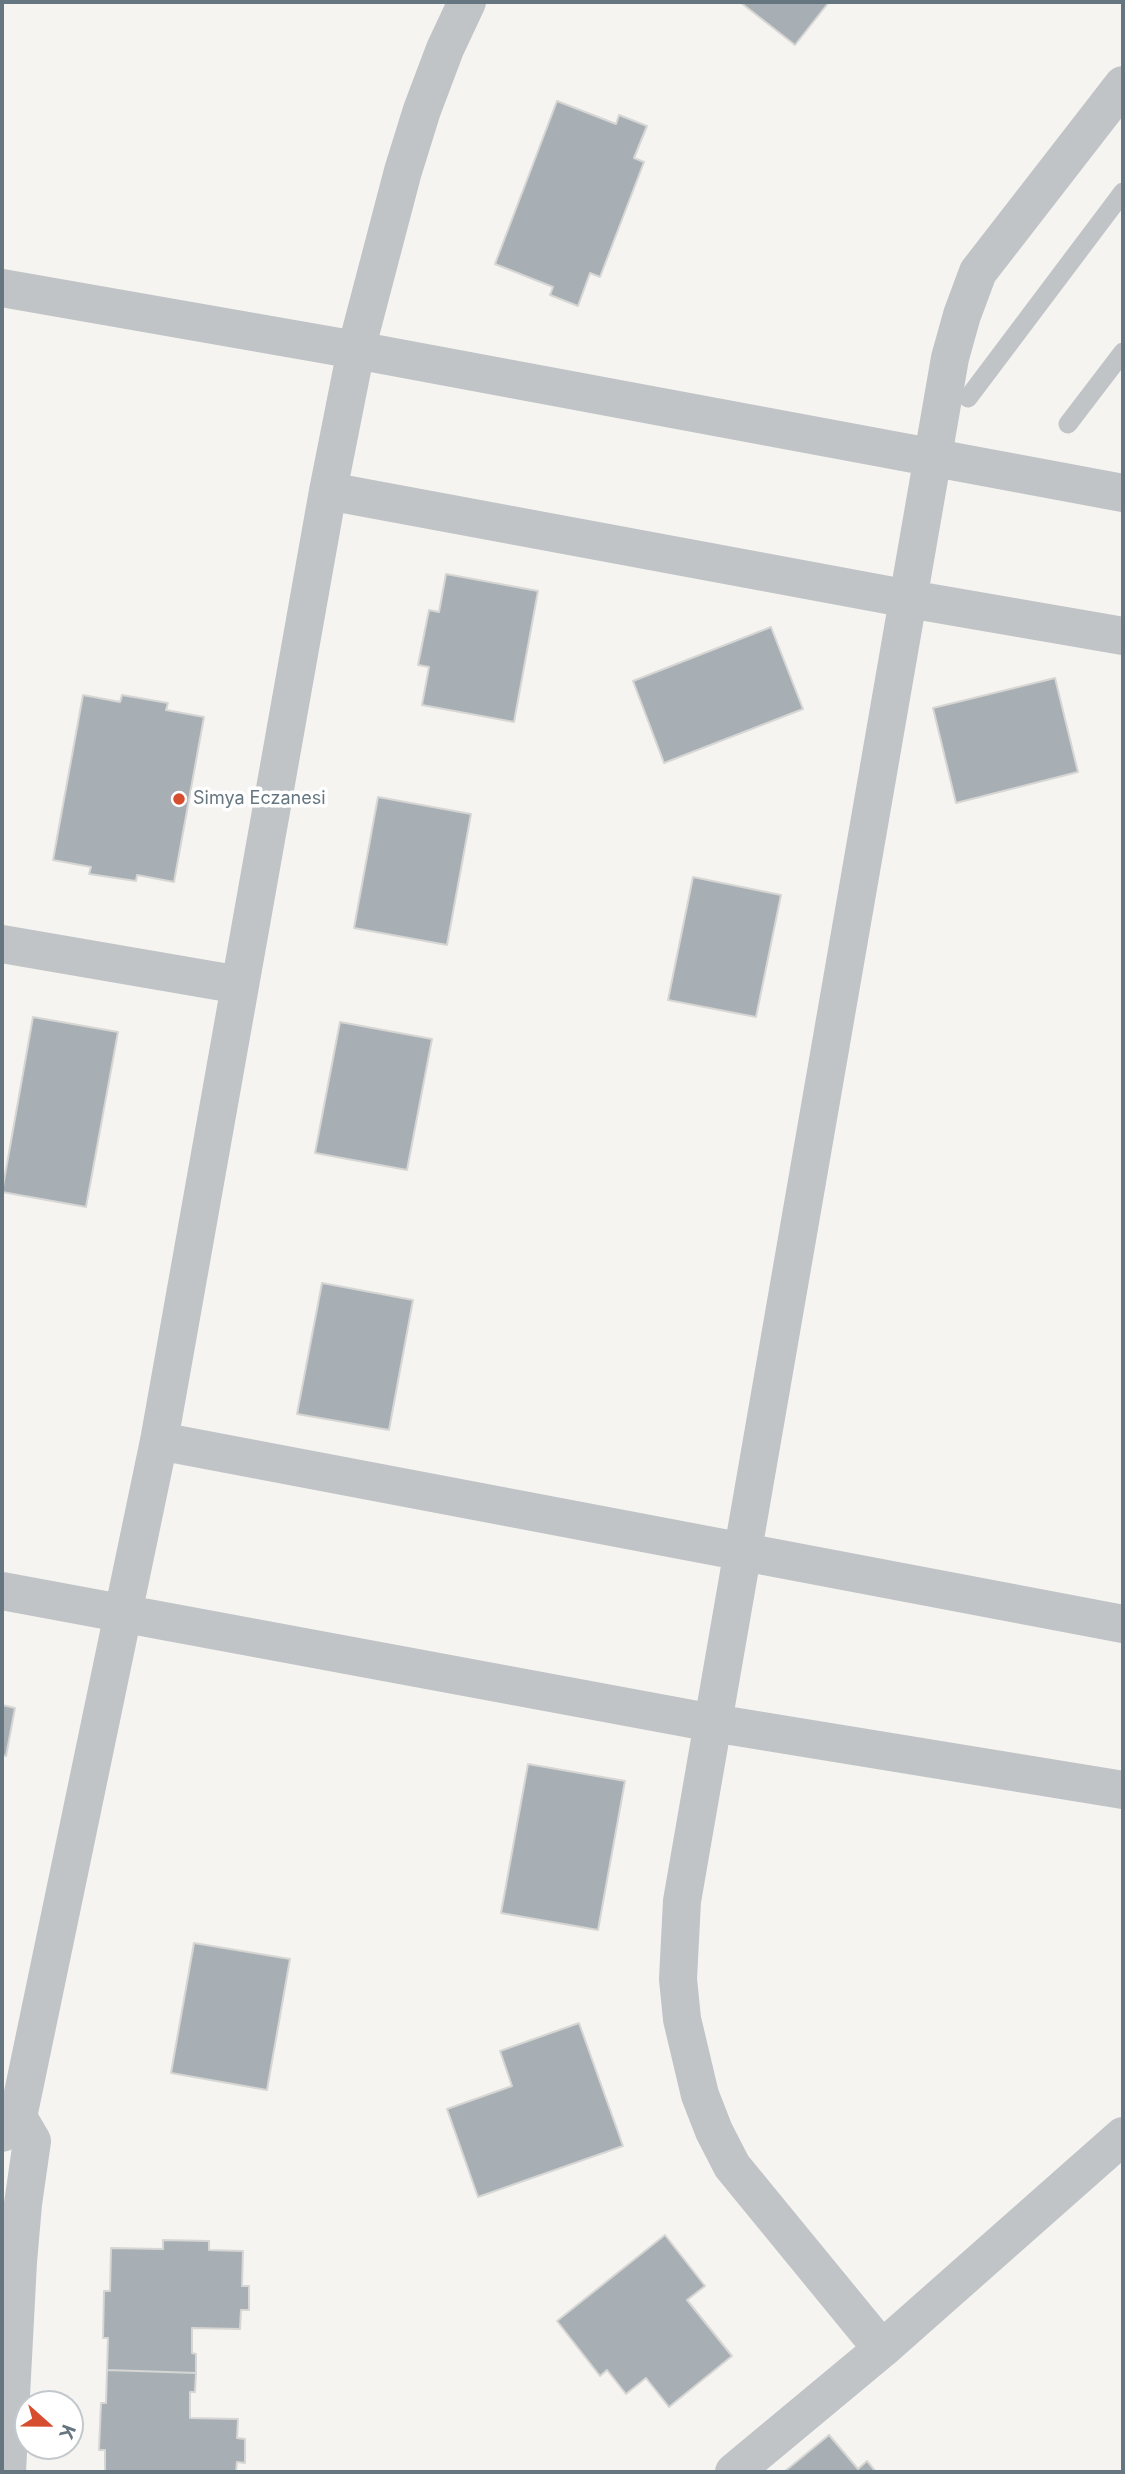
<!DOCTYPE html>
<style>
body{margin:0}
#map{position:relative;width:1125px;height:2474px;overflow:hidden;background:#f5f4f1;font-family:Inter,sans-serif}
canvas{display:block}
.frame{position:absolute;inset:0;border:4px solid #667680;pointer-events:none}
.north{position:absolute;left:14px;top:2390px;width:70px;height:70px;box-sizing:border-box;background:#fff;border:2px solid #c2c8cc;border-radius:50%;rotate:111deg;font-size:19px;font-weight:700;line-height:28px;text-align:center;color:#667680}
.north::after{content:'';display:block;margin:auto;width:24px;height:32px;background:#d64d30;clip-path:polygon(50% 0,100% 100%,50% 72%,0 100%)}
</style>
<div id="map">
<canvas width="1125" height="2474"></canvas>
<div class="frame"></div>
<div class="north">K</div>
</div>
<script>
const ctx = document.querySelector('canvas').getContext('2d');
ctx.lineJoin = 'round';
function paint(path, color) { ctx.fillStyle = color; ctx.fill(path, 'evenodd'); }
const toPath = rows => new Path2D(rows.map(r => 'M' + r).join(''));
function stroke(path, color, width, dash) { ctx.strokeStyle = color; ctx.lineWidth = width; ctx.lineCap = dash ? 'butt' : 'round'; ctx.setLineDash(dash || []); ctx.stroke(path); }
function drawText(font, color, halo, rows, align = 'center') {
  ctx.font = font + ' Inter,sans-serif'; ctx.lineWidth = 7; ctx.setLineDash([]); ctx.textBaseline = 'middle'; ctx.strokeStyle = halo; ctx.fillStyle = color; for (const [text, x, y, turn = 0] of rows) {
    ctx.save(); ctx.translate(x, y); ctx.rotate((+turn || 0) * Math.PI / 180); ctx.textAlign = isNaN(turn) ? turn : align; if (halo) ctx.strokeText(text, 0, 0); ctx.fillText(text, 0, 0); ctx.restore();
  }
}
const building = toPath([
 [740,2,829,2,795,45,740,2],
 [557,101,616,124,619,115,647,126,634,158,644,162,600,277,590,273,578,306,550,295,553,287,495,264,557,101],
 [446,574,538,591,514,722,422,705,429,667,418,665,429,610,439,612,446,574],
 [771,627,803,709,664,763,633,681,771,627],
 [1055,678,1078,772,956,803,933,708,1055,678],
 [83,695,120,702,122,695,168,703,166,710,204,717,174,882,137,875,136,881,89,874,91,867,53,860,83,695],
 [378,797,471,814,447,945,354,928,378,797],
 [693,877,781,895,756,1017,668,1000,693,877],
 [33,1017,118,1032,86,1207,2,1192,33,1017],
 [340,1022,432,1039,407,1170,315,1153,340,1022],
 [322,1283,413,1300,389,1430,297,1414,322,1283],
 [2,1705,15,1708,6,1756,2,1755,2,1705],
 [528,1764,625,1781,598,1930,501,1913,528,1764],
 [194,1943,290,1959,267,2090,171,2073,194,1943],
 [579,2023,623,2146,478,2197,447,2109,512,2086,500,2051,579,2023],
 [665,2235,705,2286,687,2300,732,2356,669,2407,646,2378,626,2394,607,2370,600,2376,557,2321,665,2235],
 [163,2240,209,2241,209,2250,243,2251,242,2286,249,2286,249,2310,241,2310,240,2329,192,2328,192,2353,196,2354,196,2373,107,2370,108,2338,103,2338,104,2291,110,2291,111,2248,163,2249,163,2240],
 [107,2370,196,2373,195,2392,190,2392,190,2418,238,2419,237,2438,245,2439,245,2463,237,2462,236,2472,105,2472,105,2450,99,2450,101,2403,106,2403,107,2370],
 [829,2435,858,2469,867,2461,876,2472,784,2472,829,2435]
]);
paint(building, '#a8afb4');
stroke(building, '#d6d6d4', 2);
stroke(toPath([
 [968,398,1123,192],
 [1068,424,1123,352]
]), '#c0c4c7', 19);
stroke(toPath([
 [2,288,356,350,1123,493],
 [328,491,909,599,1123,636],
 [2,944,240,985],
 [159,1441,1123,1624],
 [2,1591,713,1723,1123,1790],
 [2,2133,18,2117,159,1441,328,491,356,350,403,171,422,110,445,49,467,2],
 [882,2349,732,2166,714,2131,700,2095,682,2019,678,1979,682,1901,950,358,962,315,978,272,1123,85],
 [7,2472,18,2262,23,2204,32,2141,18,2117],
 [734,2472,882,2349,1123,2136]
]), '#c0c4c7', 38);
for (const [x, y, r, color] of [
 [179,799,7,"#d64d30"]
]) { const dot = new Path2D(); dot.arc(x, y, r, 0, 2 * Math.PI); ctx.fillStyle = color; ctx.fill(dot); stroke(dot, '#fff', 2.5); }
drawText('18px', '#667680', '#fff', [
 ["Simya Eczanesi",193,799]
], 'left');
</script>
